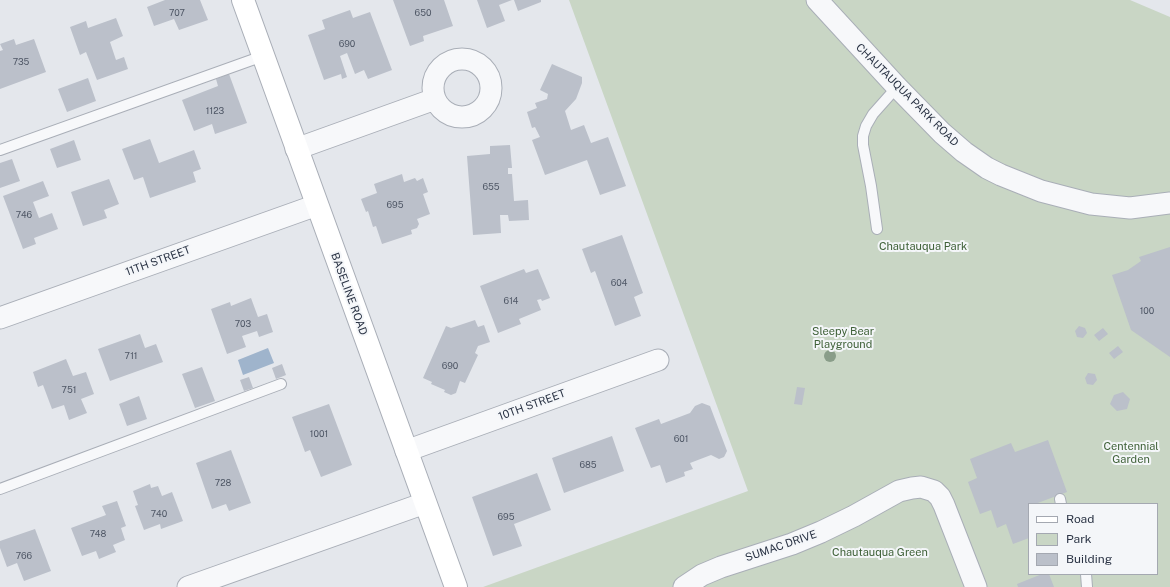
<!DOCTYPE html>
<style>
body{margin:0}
#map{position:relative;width:1170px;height:587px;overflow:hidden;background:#e4e7ec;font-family:"Public Sans",sans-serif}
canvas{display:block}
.legend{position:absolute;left:1028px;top:503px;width:130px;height:72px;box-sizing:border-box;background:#f4f6f9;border:1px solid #a4a8b1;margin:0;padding:5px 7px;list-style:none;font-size:12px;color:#2b3445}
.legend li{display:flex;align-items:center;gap:8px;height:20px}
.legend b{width:20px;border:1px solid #a4a8b1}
</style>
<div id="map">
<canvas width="1170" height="587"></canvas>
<ul class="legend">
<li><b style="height:5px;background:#fff"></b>Road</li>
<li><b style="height:11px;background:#c9d6c5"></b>Park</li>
<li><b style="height:11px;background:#bbc0ca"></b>Building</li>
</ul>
</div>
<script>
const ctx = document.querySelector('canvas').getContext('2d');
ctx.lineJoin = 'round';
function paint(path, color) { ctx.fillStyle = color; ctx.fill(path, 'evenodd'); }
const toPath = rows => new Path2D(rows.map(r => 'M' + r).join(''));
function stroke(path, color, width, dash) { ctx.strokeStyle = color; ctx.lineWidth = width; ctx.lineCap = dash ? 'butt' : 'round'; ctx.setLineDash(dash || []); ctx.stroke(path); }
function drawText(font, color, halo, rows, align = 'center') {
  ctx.font = font + ' "Public Sans",sans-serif'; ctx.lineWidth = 4; ctx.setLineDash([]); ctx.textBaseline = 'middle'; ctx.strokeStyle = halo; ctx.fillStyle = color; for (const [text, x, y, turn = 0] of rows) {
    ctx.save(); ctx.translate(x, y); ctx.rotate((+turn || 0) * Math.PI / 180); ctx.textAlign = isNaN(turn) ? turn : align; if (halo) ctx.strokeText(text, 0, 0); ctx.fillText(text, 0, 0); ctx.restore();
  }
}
paint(toPath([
 [569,0,1130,0,1170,17,1170,587,483,587,748,491],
 [1029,504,1157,504,1157,574,1029,574]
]), '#c9d6c5');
paint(toPath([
 [268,348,274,363,243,375,238,360]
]), '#9fb4cc');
paint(toPath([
 [165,0,200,0,208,20,179,30,174,19,154,26,147,7],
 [393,0,444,0,453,26,423,36,424,41,410,46],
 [477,0,512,0,499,5,505,21,487,28],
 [514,0,541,0,541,2,518,11],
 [350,10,353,18,370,12,392,70,368,79,364,70,355,74,347,53,340,56,347,77,342,79,341,74,324,80,308,35,325,29,322,20],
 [116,18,123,36,110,42,116,60,124,57,128,69,97,80,86,52,80,55,70,27,86,21,88,28],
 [14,39,16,45,34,39,46,72,0,89,0,51,3,50,0,44],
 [552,64,582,77,582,83,576,99,565,111,571,130,584,125,591,143,608,137,626,186,600,195,587,160,545,175,532,140,540,137,535,127,532,128,527,112,537,108,535,103,547,99,548,94,540,90],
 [229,74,247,123,215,134,212,124,194,131,182,100,218,86,216,79],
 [88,78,96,101,67,112,58,89],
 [150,139,159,163,194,150,201,169,193,172,196,182,150,198,143,177,134,180,122,149],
 [74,140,81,160,57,168,50,149],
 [510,145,512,168,508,168,508,174,512,174,514,201,528,200,529,220,509,221,508,215,500,215,501,233,473,235,467,156,490,154,490,146],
 [12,159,20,181,0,188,0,163],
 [402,174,404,182,415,178,417,181,423,178,428,192,423,194,430,214,417,219,419,224,417,228,411,230,412,234,382,244,376,226,373,227,368,211,366,212,361,199,377,193,374,184],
 [109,179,119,204,104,210,107,218,83,226,71,192],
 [43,181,49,196,33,202,39,218,52,213,58,229,34,238,36,244,23,249,3,196],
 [622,235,643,293,634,297,641,316,615,326,595,271,591,273,582,249],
 [1170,247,1170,357,1131,330,1112,275,1128,270,1141,261,1139,257],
 [524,269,526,273,538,269,550,298,542,301,541,299,537,300,541,310,519,319,521,324,498,333,480,286],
 [251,298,258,317,267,314,273,332,259,337,257,331,242,336,246,347,227,354,211,309,230,302,231,306],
 [475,320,478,327,484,325,490,342,478,346,475,353,478,355,465,383,460,381,456,393,451,395,444,392,445,390,431,384,432,382,423,378,446,326,451,328],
 [1079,326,1085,328,1087,333,1083,338,1077,337,1075,331],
 [1103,328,1108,334,1099,341,1094,335],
 [140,334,145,348,156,344,163,362,110,381,98,349],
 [1118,346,1123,352,1114,359,1109,353],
 [66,359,73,376,86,372,94,394,81,399,87,413,69,420,64,405,52,409,43,385,38,387,33,372],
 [282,364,286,375,276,379,272,368],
 [202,367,215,401,195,408,182,374],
 [1088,373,1095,374,1097,380,1093,385,1087,384,1085,378],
 [249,377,253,388,244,391,240,380],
 [797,387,805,388,802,405,794,404],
 [1123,392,1130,399,1127,409,1117,411,1110,404,1114,395],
 [139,396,147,419,127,426,119,404],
 [702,403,710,406,727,451,724,457,719,459,711,455,690,463,693,469,684,472,685,476,666,483,660,465,651,468,635,428,659,419,661,424,690,413,695,406],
 [329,404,352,465,321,477,310,450,305,452,292,417],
 [612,436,624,471,564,493,552,458],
 [1048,440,1067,492,1035,504,1029,504,1029,538,1013,544,1006,524,997,528,991,510,980,514,968,482,977,478,970,459,1011,443,1015,452],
 [231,450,251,503,229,511,226,504,212,509,196,463],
 [537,473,551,510,514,524,522,546,493,556,472,497],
 [150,484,151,488,158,486,162,496,172,492,183,521,161,529,160,524,144,530,135,506,138,505,133,491],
 [117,501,126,526,121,528,125,540,113,545,116,552,99,559,96,551,82,556,71,528,106,515,102,506],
 [35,529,51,571,24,581,17,563,7,567,0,548,0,541],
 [1042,574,1049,574,1054,587,1018,587,1017,584]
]), '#bbc0ca');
const lane = toPath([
 [0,150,263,56],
 [877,229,871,186,863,145,863,136,866,126,873,114,897,87],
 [0,489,281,384],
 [1060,499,1061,504],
 [1086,574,1087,587]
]);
const street = toPath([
 [817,0,897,87,942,133,964,152,987,168,1001,175,1041,191,1091,204,1130,208,1170,203],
 '433 88a29 29 0 1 1 58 0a29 29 0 1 1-58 0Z',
 [296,149,435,99],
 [0,318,317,205],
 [406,451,658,360],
 [188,587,425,503],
 [684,587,702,575,721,567,792,544,821,532,854,516,899,491,912,488,921,487,934,491,940,497,944,505,976,587]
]);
const secondary = toPath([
 [243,0,456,587]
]);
stroke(lane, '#a9aeb7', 12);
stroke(street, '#a9aeb7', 23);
stroke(secondary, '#a9aeb7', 24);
stroke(lane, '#f7f8fa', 10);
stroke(street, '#f7f8fa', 21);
stroke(secondary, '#fff', 22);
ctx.fillStyle = '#899d89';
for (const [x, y] of [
 [830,356]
]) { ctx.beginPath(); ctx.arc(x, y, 6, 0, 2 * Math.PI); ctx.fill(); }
drawText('9px', '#4f5766', null, [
 ["707",177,13],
 ["650",423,13],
 ["690",347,44],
 ["735",21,62],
 ["1123",215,111],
 ["655",491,187],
 ["695",395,205],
 ["746",24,215],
 ["604",619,283],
 ["614",511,301],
 ["100",1147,311],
 ["703",243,324],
 ["711",131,356],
 ["690",450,366],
 ["751",69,390],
 ["1001",319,434],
 ["601",681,439],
 ["685",588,465],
 ["728",223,483],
 ["740",159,514],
 ["695",506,517],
 ["748",98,534],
 ["766",24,556]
]);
drawText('11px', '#2b3445', '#f4f6f9', [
 ["CHAUTAUQUA PARK ROAD",907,95,45],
 ["11TH STREET",158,261,-20],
 ["BASELINE ROAD",349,294,70],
 ["10TH STREET",532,405,-20],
 ["SUMAC DRIVE",781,546,-19]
]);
drawText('11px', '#3f6138', '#f4f6f9', [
 ["Chautauqua Park",923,247],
 ["Sleepy Bear",843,332],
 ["Playground",843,345],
 ["Centennial",1131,447],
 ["Garden",1131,460],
 ["Chautauqua Green",880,553]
]);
</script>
